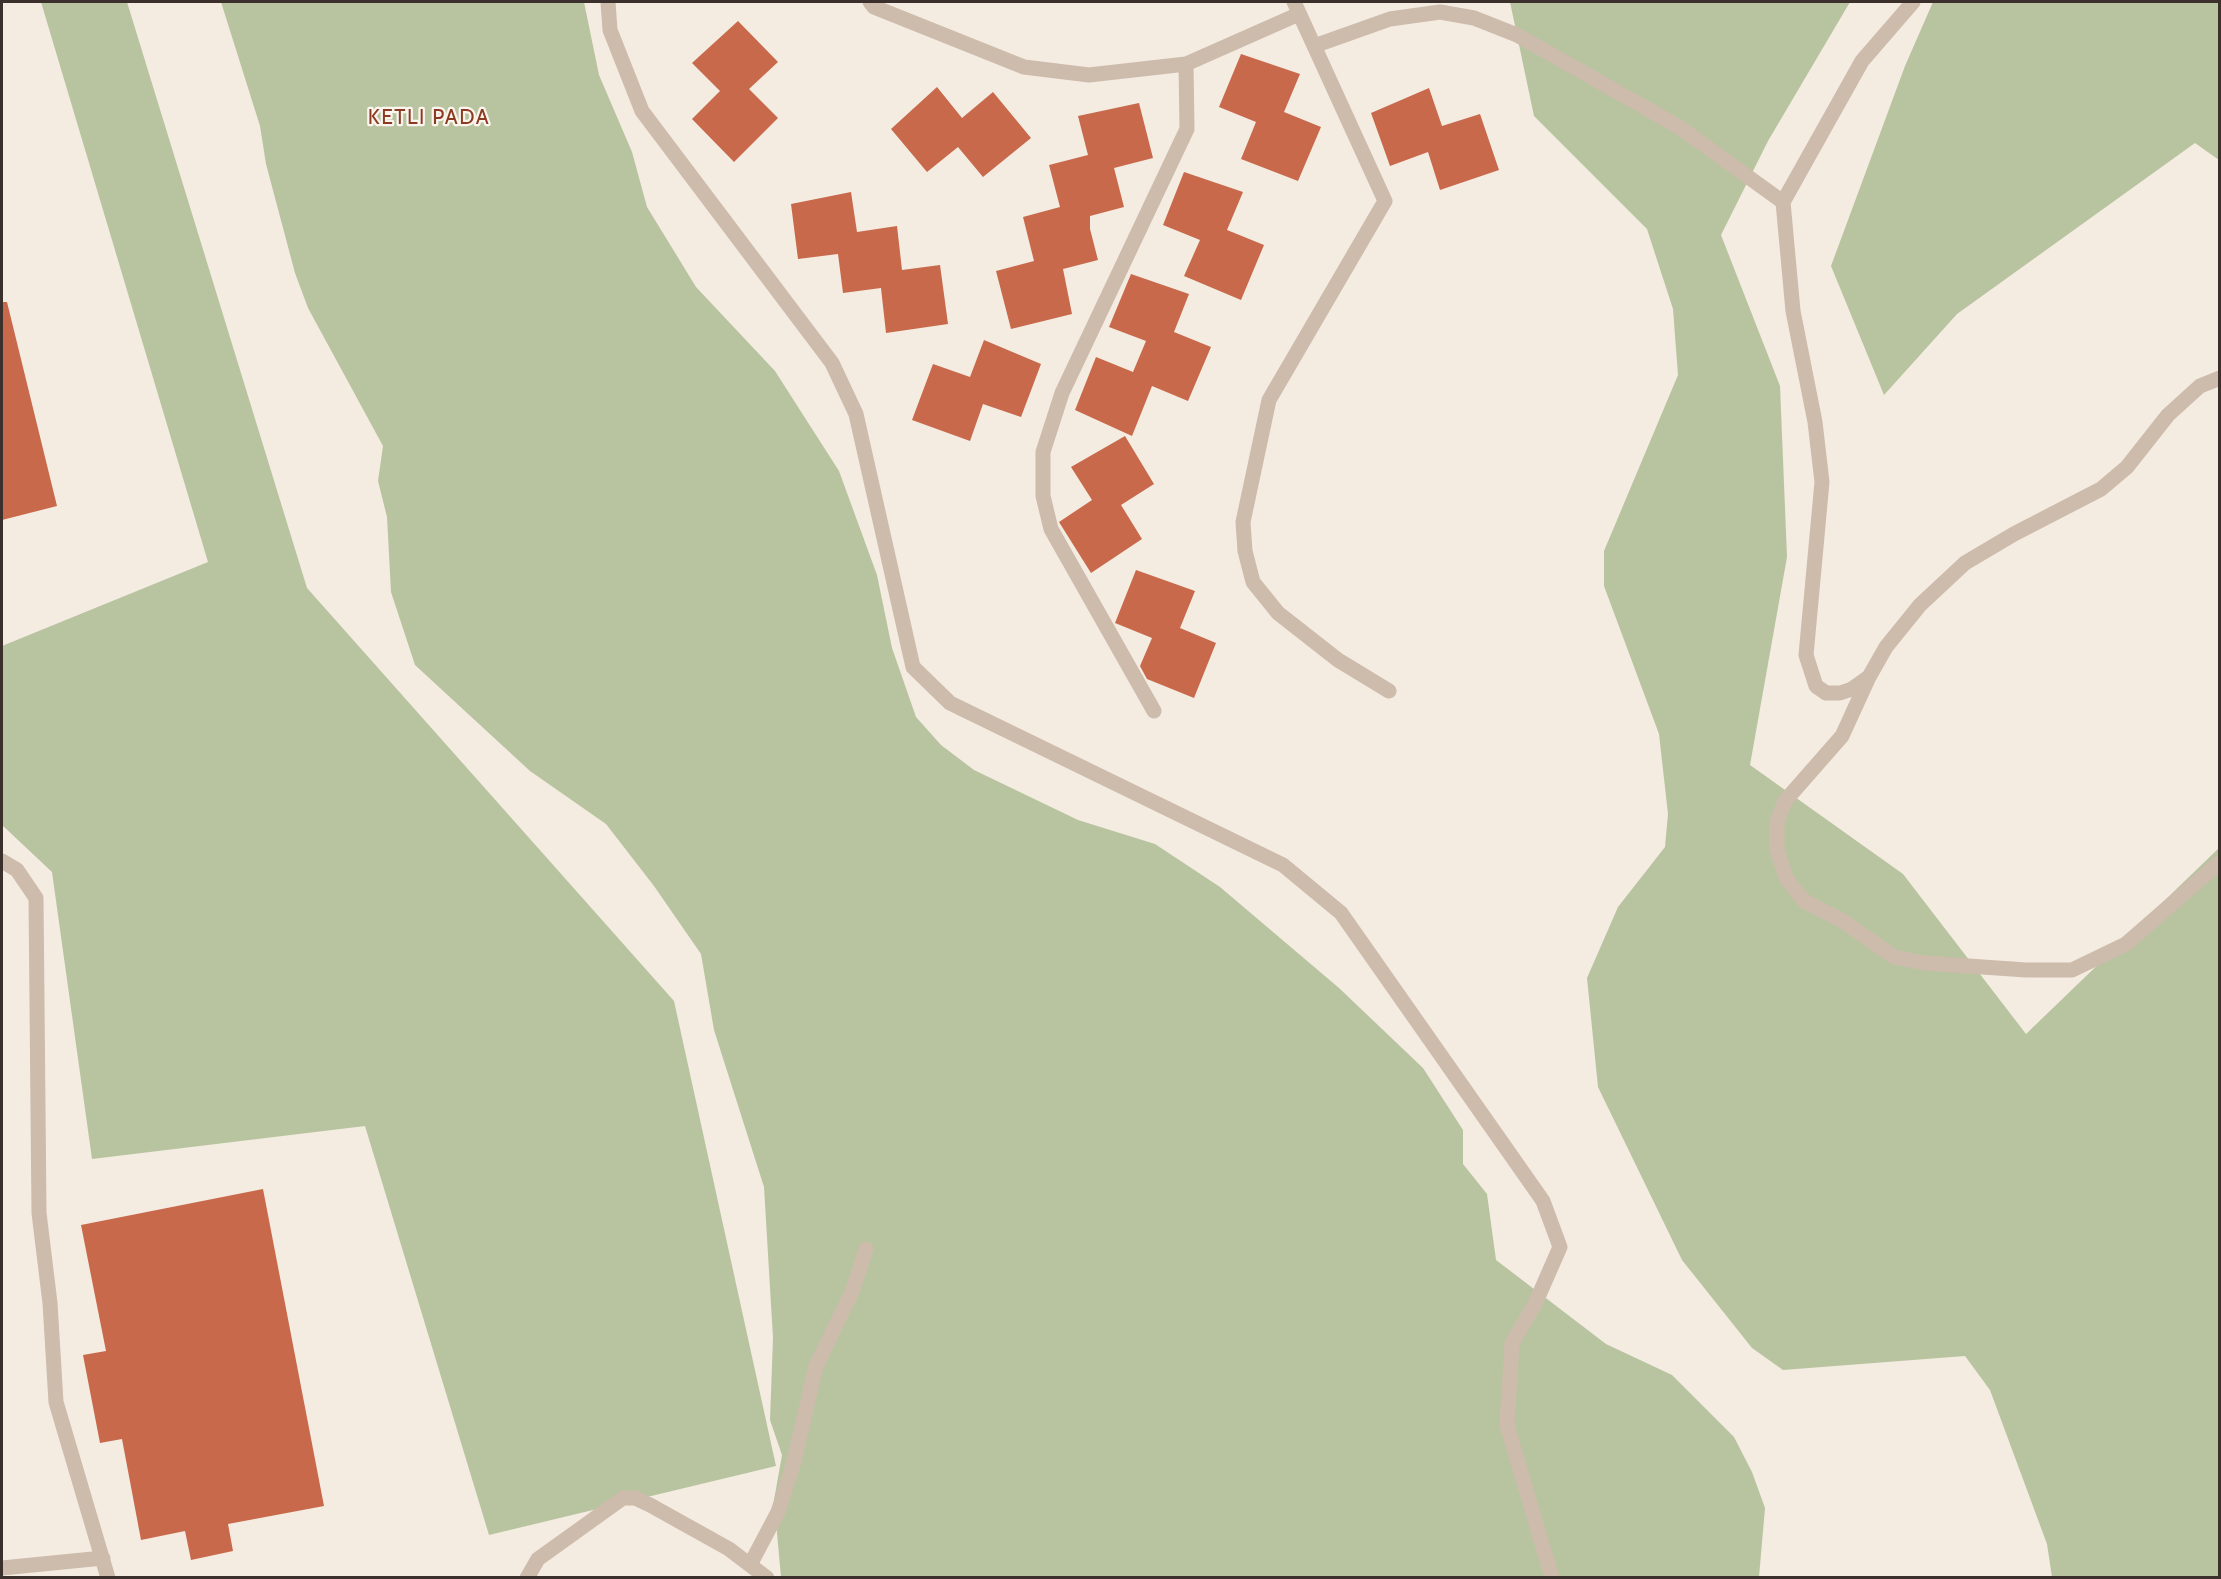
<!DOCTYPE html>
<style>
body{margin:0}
#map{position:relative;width:2221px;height:1579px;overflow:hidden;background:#f4ebe1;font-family:Cabin,sans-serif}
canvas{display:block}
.frame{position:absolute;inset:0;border:3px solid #3b302b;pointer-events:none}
</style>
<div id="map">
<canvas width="2221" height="1579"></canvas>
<div class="frame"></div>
</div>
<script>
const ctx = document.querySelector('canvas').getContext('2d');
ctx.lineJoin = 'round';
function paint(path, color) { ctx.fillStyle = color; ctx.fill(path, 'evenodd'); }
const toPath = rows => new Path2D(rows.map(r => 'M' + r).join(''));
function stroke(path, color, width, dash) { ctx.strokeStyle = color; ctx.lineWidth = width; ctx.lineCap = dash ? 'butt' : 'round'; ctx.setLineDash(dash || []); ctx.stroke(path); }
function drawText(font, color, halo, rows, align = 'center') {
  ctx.font = font + ' Cabin,sans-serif'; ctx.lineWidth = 4.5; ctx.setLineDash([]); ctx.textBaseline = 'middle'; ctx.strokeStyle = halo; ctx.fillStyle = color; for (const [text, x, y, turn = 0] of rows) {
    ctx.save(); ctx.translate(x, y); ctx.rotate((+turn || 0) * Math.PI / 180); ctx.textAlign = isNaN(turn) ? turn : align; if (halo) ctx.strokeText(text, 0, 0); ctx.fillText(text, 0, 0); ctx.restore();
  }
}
paint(toPath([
 [41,2,127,2,307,588,674,1001,776,1466,489,1535,365,1126,92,1159,52,872,2,825,2,646,208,562],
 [221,2,584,2,599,75,632,152,647,207,696,287,775,371,839,471,877,575,892,648,916,717,941,745,974,770,1078,820,1155,844,1220,887,1339,988,1423,1068,1463,1130,1463,1164,1487,1194,1496,1260,1606,1344,1672,1375,1734,1437,1752,1472,1765,1508,1759,1577,781,1577,774,1500,782,1455,770,1420,773,1338,764,1187,714,1030,701,954,654,886,606,824,530,771,415,665,391,592,387,517,378,481,383,446,308,308,295,273,266,164,260,126],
 [1510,2,1850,2,1768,141,1721,235,1780,386,1787,557,1750,765,1903,874,2026,1034,2219,848,2219,1577,2052,1577,2047,1544,1990,1390,1965,1356,1783,1370,1752,1348,1682,1260,1598,1087,1587,978,1618,907,1665,847,1668,814,1659,734,1604,586,1604,551,1678,375,1673,309,1647,229,1534,116],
 [1933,2,2219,2,2219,160,2195,143,1957,314,1884,395,1831,266,1905,66]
]), '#b8c4a0');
paint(toPath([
 [738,21,778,62,749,89,778,118,734,162,692,119,720,91,692,63],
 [1241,54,1300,74,1284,112,1321,127,1298,181,1241,159,1256,122,1219,107],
 [937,87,962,118,993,92,1031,138,983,177,958,147,927,172,891,129],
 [1429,88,1442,126,1480,114,1499,170,1440,190,1428,152,1390,166,1371,113],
 [1139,103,1153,158,1114,168,1124,207,1090,216,1090,229,1098,260,1063,269,1072,314,1011,329,996,271,1034,261,1023,217,1060,207,1049,165,1088,155,1078,116],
 [1184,172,1243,192,1227,230,1264,245,1241,300,1184,276,1200,240,1163,225],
 [851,192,857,232,897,226,902,270,940,265,948,324,886,333,881,288,843,293,838,254,798,259,791,204],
 [1131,274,1189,294,1174,332,1211,347,1188,401,1152,386,1132,436,1075,410,1096,357,1133,372,1146,341,1109,327],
 [2,302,7,302,57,506,2,520],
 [984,340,1041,364,1021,417,983,404,970,441,912,420,933,364,970,377],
 [1125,436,1154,484,1121,505,1142,539,1091,573,1059,522,1092,500,1071,467],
 [1136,570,1195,591,1180,628,1216,643,1194,698,1147,679,1140,666,1152,638,1115,623],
 [263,1189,324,1506,228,1524,233,1551,191,1560,185,1531,141,1540,122,1439,100,1443,83,1355,106,1351,81,1225]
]), '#c8694b');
stroke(toPath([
 [608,2,610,30,642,111,832,363,856,414,913,667,950,703,1283,865,1341,913,1543,1201,1560,1247,1535,1304,1512,1343,1507,1425,1552,1578],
 [870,2,874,7,1024,67,1089,75,1186,64,1299,14],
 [1294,2,1385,201,1269,400,1243,522,1245,551,1253,582,1278,613,1338,660,1389,691],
 [1314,46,1390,19,1440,12,1474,18,1517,35,1679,127,1783,202],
 [2220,378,2200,386,2168,415,2127,467,2101,489,2014,534,1965,563,1920,605,1886,647,1869,677,1842,736,1785,801,1777,822,1777,849,1786,878,1804,901,1843,921,1894,957,1925,963,2026,970,2072,970,2126,944,2220,862],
 [1869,677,1852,689,1840,693,1826,693,1816,686,1806,655,1822,482,1815,422,1793,311,1783,202,1862,61,1913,2],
 [1154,711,1051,529,1043,496,1043,452,1062,393,1187,129,1186,64],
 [2,861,17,870,36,898,39,1213,50,1303,56,1402,108,1578],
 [751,1563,778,1512,793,1465,816,1366,852,1292,866,1249],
 [2,1568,103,1558],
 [527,1578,538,1559,623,1498,635,1498,650,1505,729,1549,767,1578]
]), '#cdbbac', 15);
ctx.letterSpacing = '1.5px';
drawText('21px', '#8c3b22', '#fbf5ee', [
 ["KETLI PADA",429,118]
]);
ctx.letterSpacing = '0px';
</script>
